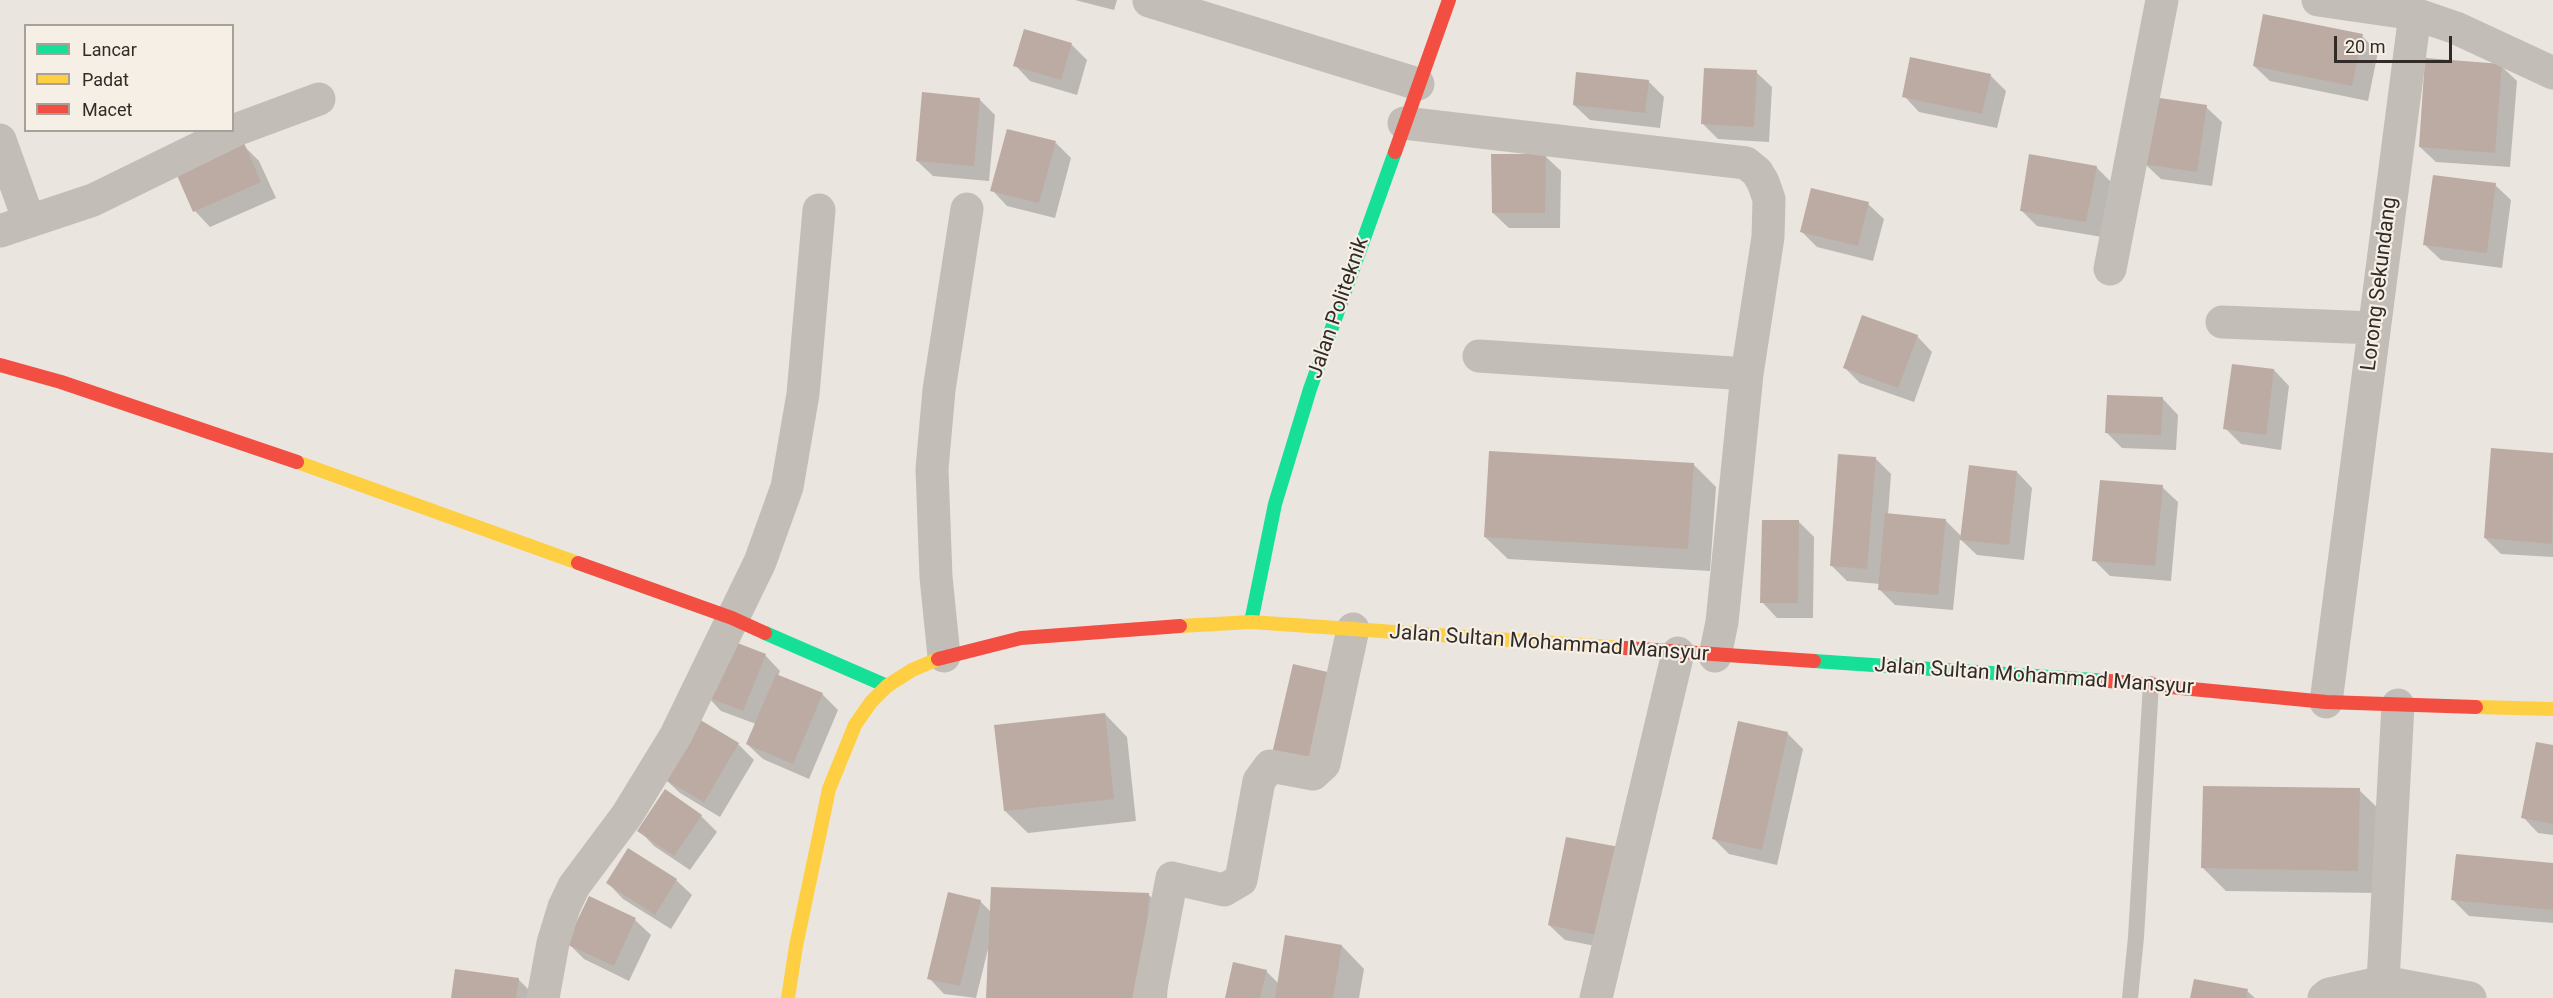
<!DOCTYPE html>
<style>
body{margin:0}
#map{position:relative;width:2553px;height:998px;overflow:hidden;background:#eae5df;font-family:Roboto,sans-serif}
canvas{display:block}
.legend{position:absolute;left:24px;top:24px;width:210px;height:108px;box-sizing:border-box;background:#f6efe6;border:2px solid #a8a19a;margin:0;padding:8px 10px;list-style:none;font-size:18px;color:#322b27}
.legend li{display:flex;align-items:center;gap:12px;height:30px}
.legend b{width:30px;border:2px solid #a8a19a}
.scale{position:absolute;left:2334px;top:36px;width:118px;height:27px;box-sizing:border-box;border:3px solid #322b27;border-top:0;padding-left:8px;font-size:18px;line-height:21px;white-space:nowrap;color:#322b27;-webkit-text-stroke:4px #f6efe6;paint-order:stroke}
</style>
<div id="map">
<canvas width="2553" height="998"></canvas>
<ul class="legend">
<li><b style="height:8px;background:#16e098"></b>Lancar</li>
<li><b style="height:8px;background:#ffcf43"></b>Padat</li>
<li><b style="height:8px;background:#f24e42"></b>Macet</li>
</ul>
<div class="scale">20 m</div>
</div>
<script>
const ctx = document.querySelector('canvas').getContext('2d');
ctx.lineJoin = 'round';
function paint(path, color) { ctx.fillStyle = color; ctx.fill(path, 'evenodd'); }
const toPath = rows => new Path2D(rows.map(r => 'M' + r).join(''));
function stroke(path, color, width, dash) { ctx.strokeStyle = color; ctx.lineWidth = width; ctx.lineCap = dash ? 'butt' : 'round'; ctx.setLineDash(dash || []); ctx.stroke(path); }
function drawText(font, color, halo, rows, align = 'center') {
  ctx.font = font + ' Roboto,sans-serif'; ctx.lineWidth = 4.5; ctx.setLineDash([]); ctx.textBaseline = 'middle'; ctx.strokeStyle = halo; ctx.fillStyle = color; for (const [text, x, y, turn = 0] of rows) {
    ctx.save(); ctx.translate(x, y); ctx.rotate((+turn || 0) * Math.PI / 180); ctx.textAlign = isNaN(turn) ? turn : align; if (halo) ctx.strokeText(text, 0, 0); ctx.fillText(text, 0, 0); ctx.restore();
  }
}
paint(toPath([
 [1075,0,1117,0,1114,10],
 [1025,31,1072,45,1087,60,1077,95,1030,81,1015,65],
 [2362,36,2378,52,2368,101,2270,81,2254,66],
 [2501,66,2517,81,2510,167,2436,162,2420,147],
 [1756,72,1772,87,1769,142,1718,139,1703,124],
 [1990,75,2006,91,1997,128,1919,112,1904,96],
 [1648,81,1664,97,1660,128,1590,120,1574,105],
 [979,99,995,115,989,181,933,176,917,161],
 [2206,107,2222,122,2212,186,2161,179,2145,164],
 [1056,143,1071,158,1055,218,1007,206,992,190],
 [243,145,259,161,276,198,210,227,195,211,178,174],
 [1545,156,1561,171,1560,228,1509,228,1493,213],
 [2096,167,2112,183,2102,237,2037,226,2021,210],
 [2495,185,2511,200,2502,268,2441,260,2425,245],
 [1868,204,1884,219,1873,261,1817,247,1801,231],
 [1917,336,1932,352,1914,402,1860,383,1845,368],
 [2274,370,2289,386,2281,450,2241,444,2225,428],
 [2163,399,2178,415,2176,450,2122,448,2106,432],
 [2493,450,2553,455,2553,557,2501,554,2485,538],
 [1875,458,1891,474,1888,515,1945,520,1962,537,2017,472,2032,488,2024,560,1977,555,1960,539,1953,610,1895,605,1879,589,1880,584,1847,581,1832,566],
 [1693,464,1716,487,1710,571,1508,559,1485,537],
 [2162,487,2178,502,2171,581,2110,576,2094,560],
 [1798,521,1814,537,1813,618,1777,618,1762,602],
 [765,655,780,671,778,676,822,694,838,710,809,779,763,759,747,744,756,724,721,711,706,695],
 [1105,714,1127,737,1136,821,1028,833,1005,811],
 [1740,723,1788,734,1803,749,1777,865,1729,854,1714,839],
 [738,744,754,760,720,817,680,793,664,778],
 [2553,746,2553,835,2538,833,2523,817],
 [2359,790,2382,812,2380,893,2226,891,2203,868],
 [666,791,701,816,717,832,690,870,654,846,639,830],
 [1618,849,1616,950,1565,940,1549,925],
 [2553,864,2553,923,2469,916,2453,900],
 [676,880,692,895,671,929,623,899,608,883],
 [1148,894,1171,917,1167,998,987,998,988,949,976,998,944,994,929,978,980,901,991,912],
 [589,898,635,920,651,935,629,981,584,959,568,943],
 [1342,946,1364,969,1359,998,1226,998,1266,971,1279,984],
 [518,979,534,995,534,998,453,998],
 [2247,991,2255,998,2192,998]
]), '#0003');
paint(toPath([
 [2263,14,2363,34,2352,86,2253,66],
 [1024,29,1072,43,1061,80,1013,66],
 [1910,57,1991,74,1982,114,1902,97],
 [2425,58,2502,64,2495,153,2419,147],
 [1704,68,1757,70,1754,127,1701,124],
 [1576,72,1649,80,1645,113,1573,105],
 [922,92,980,98,974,166,916,161],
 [2153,97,2207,105,2197,172,2144,164],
 [1007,129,1056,141,1039,203,990,191],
 [244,143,261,182,193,212,176,173],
 [1491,154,1546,154,1545,213,1492,213],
 [2029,154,2097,166,2086,222,2020,211],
 [2433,175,2496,183,2487,253,2423,245],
 [1811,188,1869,202,1858,246,1800,232],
 [1862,315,1918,335,1898,388,1843,368],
 [2232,364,2274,369,2266,435,2223,429],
 [2107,395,2163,397,2161,435,2105,433],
 [2491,448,2553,453,2552,544,2484,538],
 [1489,451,1694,463,1688,549,1484,537],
 [1838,454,1876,457,1867,569,1830,566],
 [1969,465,2017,471,2009,545,1960,540],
 [2100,480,2163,485,2155,566,2092,561],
 [1885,513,1946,519,1938,595,1878,590],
 [1762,520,1799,520,1798,603,1760,603],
 [727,639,766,654,743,711,704,696],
 [1293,664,1336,674,1313,768,1271,758],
 [776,674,823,693,793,764,746,744],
 [1105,713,1114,799,1004,811,994,725],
 [697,718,739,743,704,802,662,778],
 [1738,721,1788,732,1762,850,1712,839],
 [2536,742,2553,745,2553,824,2521,818],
 [2203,786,2360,788,2358,871,2201,868],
 [665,789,702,815,674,856,637,831],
 [1566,837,1619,847,1601,936,1548,925],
 [628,848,677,879,655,915,606,883],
 [2456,854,2553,863,2553,910,2451,900],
 [991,887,1149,893,1144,998,986,998],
 [948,892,981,900,960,986,927,979],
 [589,896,636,918,614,966,566,944],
 [1285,935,1342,945,1333,998,1275,998],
 [1233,962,1267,970,1260,998,1225,998],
 [455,969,519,978,516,998,451,998],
 [2194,979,2248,989,2246,998,2190,998]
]), '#bcaba2');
stroke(toPath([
 [2130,998,2136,937,2151,684]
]), '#c3bdb8', 16);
stroke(toPath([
 [2318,0,2415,14,2456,28,2553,73],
 [1149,1,1418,84],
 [1404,123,1746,163,1757,172,1763,182,1769,199,1768,237,1747,374,1722,622,1715,656],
 [0,140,29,221],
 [0,231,93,200,238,129,319,99],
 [2110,269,2162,0],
 [2222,322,2374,328],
 [1479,356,1747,374],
 [944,656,936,577,932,469,939,390,967,209],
 [2326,702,2415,14],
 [2383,982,2398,705],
 [543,998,553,943,564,907,574,886,627,815,676,735,760,562,787,487,803,394,819,210],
 [1149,998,1172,878,1224,890,1241,880,1259,781,1270,766,1313,774,1324,764,1353,629],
 [1596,998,1678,653],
 [2324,998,2329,994,2383,982,2470,998]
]), '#c3bdb8', 33);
stroke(toPath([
 [1251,622,1275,504,1310,389,1395,152],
 [765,633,887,686],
 [1814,661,2109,681]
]), '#16e098', 14);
stroke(toPath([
 [297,462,578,563],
 [1180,626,1251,622,1625,648],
 [2476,707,2553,709],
 [788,998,796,946,829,789,855,725,871,702,887,686,912,670,938,659]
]), '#ffcf43', 14);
stroke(toPath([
 [1395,152,1449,0],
 [0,365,61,382,297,462],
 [578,563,732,618,765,633],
 [1625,648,1814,661],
 [938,659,1021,638,1180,626],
 [2109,681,2326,702,2476,707]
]), '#f24e42', 14);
drawText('21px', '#322b27', '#f6efe6', [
 ["Lorong Sekundang",2380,284,-83],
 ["Jalan Politeknik",1339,308,-71],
 ["Jalan Sultan Mohammad Mansyur",1549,644,4],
 ["Jalan Sultan Mohammad Mansyur",2034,677,4]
]);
</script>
